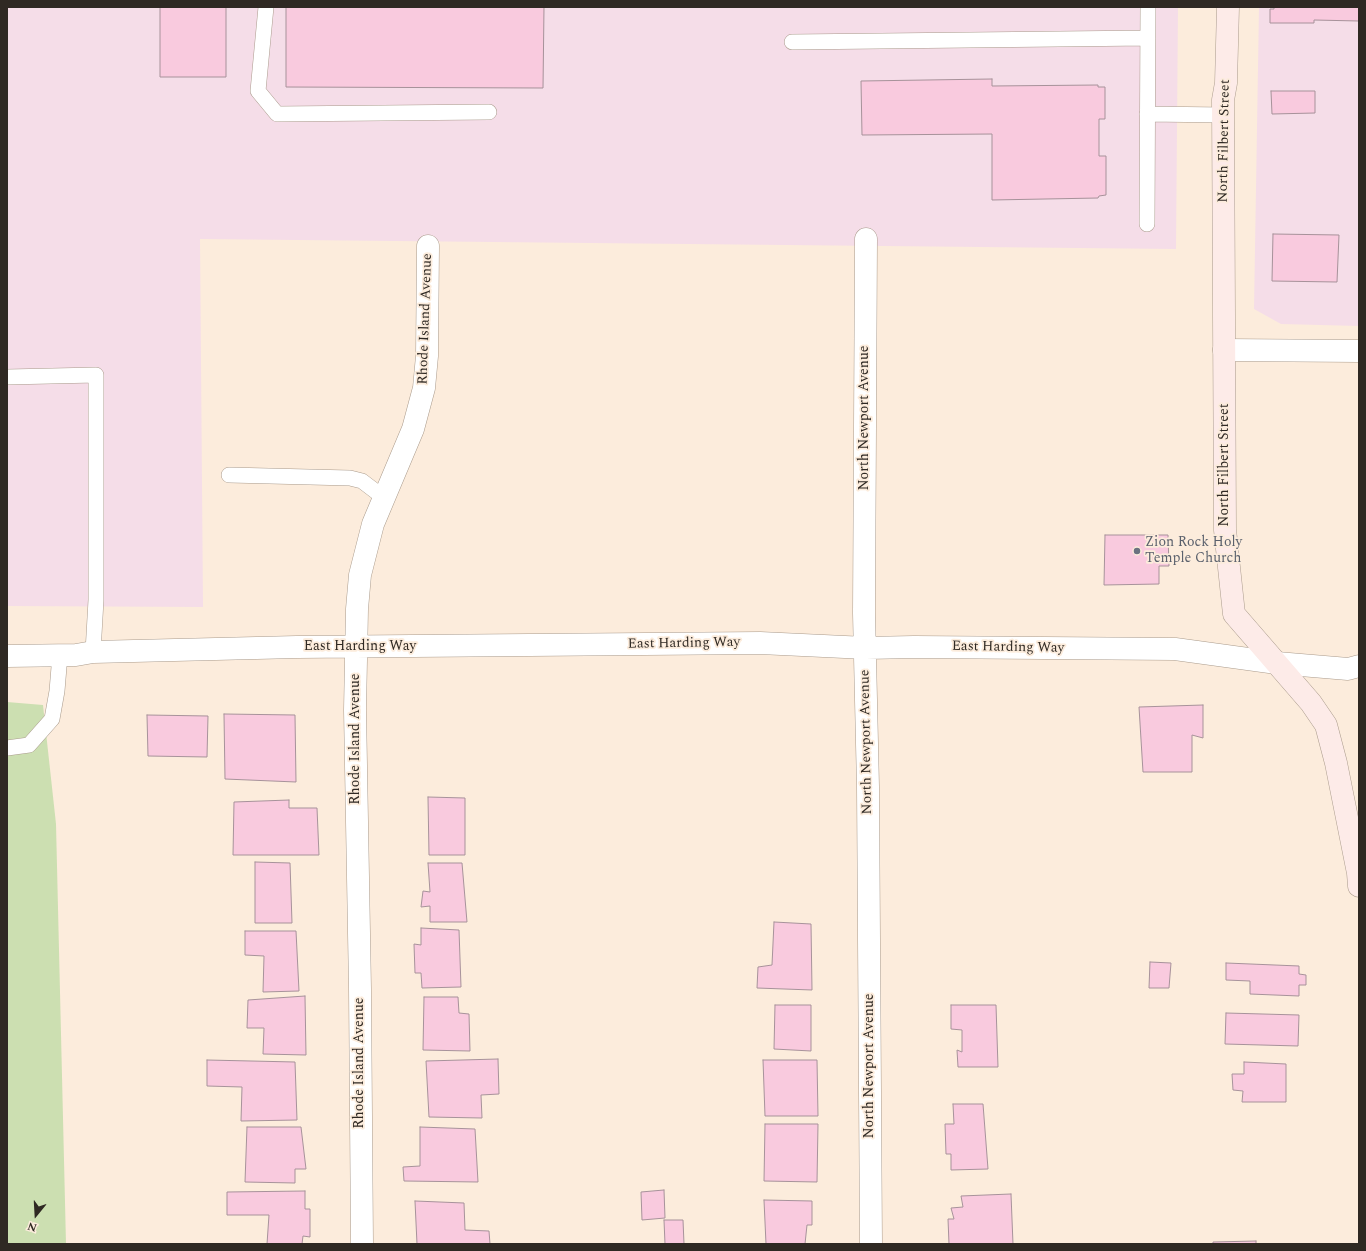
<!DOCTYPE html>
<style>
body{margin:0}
#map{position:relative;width:1366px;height:1251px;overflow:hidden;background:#fcecdc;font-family:Spectral,serif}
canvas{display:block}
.frame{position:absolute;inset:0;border:8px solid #2f2923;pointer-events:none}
.north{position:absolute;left:16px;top:1195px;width:40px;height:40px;-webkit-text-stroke:3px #fcecdc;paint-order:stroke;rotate:198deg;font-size:11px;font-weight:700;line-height:16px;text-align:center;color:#2f2923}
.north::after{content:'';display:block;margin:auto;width:14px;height:18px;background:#2f2923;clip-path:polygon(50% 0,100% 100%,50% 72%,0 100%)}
</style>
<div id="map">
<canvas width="1366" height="1251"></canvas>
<div class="frame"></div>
<div class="north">N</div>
</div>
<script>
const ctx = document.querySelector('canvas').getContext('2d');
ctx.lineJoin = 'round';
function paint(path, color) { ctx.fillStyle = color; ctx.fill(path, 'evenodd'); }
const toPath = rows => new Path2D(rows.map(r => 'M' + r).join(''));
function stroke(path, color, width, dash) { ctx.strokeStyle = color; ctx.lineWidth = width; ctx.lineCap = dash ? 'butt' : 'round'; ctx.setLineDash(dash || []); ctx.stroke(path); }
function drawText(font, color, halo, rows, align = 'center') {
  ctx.font = font + ' Spectral,serif'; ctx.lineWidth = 3.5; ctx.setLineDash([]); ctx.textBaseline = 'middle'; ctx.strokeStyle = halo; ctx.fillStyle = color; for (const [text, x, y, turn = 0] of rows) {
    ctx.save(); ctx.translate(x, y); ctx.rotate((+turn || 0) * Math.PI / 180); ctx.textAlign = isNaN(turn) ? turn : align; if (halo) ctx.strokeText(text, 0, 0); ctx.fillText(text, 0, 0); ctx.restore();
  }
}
paint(toPath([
 [7,7,1178,7,1176,249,200,239,203,607,7,606],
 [1259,7,1359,7,1359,326,1281,324,1254,309]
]), '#f5dde8');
paint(toPath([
 [7,702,43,705,56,824,66,1244,7,1244]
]), '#ccdfb1');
const building = toPath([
 [160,7,226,7,226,77,160,77,160,7],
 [286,7,544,7,543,88,286,87,286,7],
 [1274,7,1359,7,1359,21,1314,20,1314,23,1270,23,1270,9,1274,9,1274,7],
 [992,79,992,86,1098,85,1098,87,1105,87,1105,119,1099,119,1099,156,1106,156,1106,195,1099,196,1098,198,992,200,992,134,862,135,861,81,992,79],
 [1271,91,1315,91,1315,113,1272,114,1271,91],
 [1273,234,1339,235,1337,282,1272,281,1273,234],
 [1105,535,1168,535,1169,566,1159,566,1159,584,1104,585,1105,535],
 [1203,705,1203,738,1192,735,1192,772,1143,772,1139,707,1203,705],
 [224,714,295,715,296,782,225,779,224,714],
 [147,715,208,716,207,757,148,756,147,715],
 [428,797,465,798,465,855,429,855,428,797],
 [289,800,289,808,317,808,319,855,233,855,234,802,289,800],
 [255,862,290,863,292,923,255,923,255,862],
 [428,863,462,863,467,922,430,922,430,906,421,907,423,891,430,892,428,863],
 [774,922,811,924,812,990,757,988,758,967,772,965,774,922],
 [421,928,459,930,461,987,422,988,421,973,415,973,414,944,421,945,421,928],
 [245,931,296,931,299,991,263,992,264,956,245,955,245,931],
 [1150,962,1171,963,1169,988,1149,988,1150,962],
 [1226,963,1299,966,1299,974,1306,975,1306,985,1299,985,1299,996,1250,994,1250,981,1226,980,1226,963],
 [305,996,306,1055,263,1054,264,1028,247,1028,248,1000,305,996],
 [424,997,458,997,459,1013,469,1014,470,1051,423,1050,424,997],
 [775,1005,811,1005,811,1051,774,1049,775,1005],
 [951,1005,996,1005,998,1067,958,1067,957,1050,962,1052,962,1030,951,1029,951,1005],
 [1226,1013,1299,1015,1298,1046,1225,1044,1226,1013],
 [498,1059,499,1094,481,1095,482,1118,429,1117,426,1061,498,1059],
 [207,1060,295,1062,297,1120,241,1121,242,1087,207,1086,207,1060],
 [763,1060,817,1060,818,1116,765,1116,763,1060],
 [1244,1062,1286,1064,1286,1102,1242,1102,1243,1091,1233,1090,1232,1074,1244,1074,1244,1062],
 [953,1104,983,1104,988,1169,951,1170,951,1154,946,1154,945,1124,954,1124,953,1104],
 [765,1124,818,1124,817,1182,764,1181,765,1124],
 [247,1127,301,1127,306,1169,295,1169,295,1183,245,1182,247,1127],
 [420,1127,475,1129,478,1182,404,1181,403,1167,420,1166,420,1127],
 [664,1190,665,1218,642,1220,641,1192,664,1190],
 [305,1191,305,1209,310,1209,310,1237,303,1236,302,1244,267,1244,269,1215,227,1215,227,1192,305,1191],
 [1011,1194,1013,1244,949,1244,948,1219,954,1219,951,1208,963,1207,961,1196,1011,1194],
 [764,1200,812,1201,812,1225,807,1225,805,1244,766,1244,764,1200],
 [415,1201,464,1203,465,1230,489,1231,490,1244,417,1244,415,1201],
 [664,1220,683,1220,684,1244,665,1244,664,1220],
 [1256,1241,1256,1244,1213,1244,1213,1242,1256,1241]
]);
paint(building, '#f9cade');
stroke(building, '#a7929a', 1);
const lane = toPath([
 [266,7,258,91,277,114,489,112],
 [792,42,1148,38],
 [1147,114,1224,115],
 [1147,224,1148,7],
 [7,377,96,375,96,600,93,652],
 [229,475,350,478,362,481,383,497],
 [7,748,29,745,52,719,57,691,60,655]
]);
const street = toPath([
 [866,239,864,613,868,787,871,1244],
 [1224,350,1359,351],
 [7,656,76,655,93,652,297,647,760,643,866,648,914,647,1175,649,1277,663,1348,669,1359,666],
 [362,1244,360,989,355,710,357,609,360,575,373,524,413,429,424,388,427,356,428,246]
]);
const secondary = toPath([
 [1228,7,1226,83,1223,100,1225,530,1234,614,1311,703,1326,725,1336,763,1358,873,1359,886]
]);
stroke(lane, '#aa9b8c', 16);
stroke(street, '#aa9b8c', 23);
stroke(secondary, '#aa9b8c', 23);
stroke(lane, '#fff', 15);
stroke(street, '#fff', 22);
stroke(secondary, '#fdebe8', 22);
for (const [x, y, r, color] of [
 [1137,551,4,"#6b7280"]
]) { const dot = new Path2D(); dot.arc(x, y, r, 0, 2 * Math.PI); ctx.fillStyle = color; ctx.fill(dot); stroke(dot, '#fcecdc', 1.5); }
drawText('14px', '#2f2923', '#fcecdc', [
 ["North Filbert Street",1225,141,-89],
 ["Rhode Island Avenue",426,319,-88],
 ["North Newport Avenue",865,418,-90],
 ["North Filbert Street",1225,465,-90],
 ["East Harding Way",684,644,-1],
 ["East Harding Way",360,647],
 ["East Harding Way",1008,648,1],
 ["Rhode Island Avenue",356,739,-90],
 ["North Newport Avenue",867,742,-91],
 ["Rhode Island Avenue",360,1063,-90],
 ["North Newport Avenue",870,1066,-90]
]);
drawText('14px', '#5b616d', '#fcecdc', [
 ["Zion Rock Holy",1145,543],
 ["Temple Church",1145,559]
], 'left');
</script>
